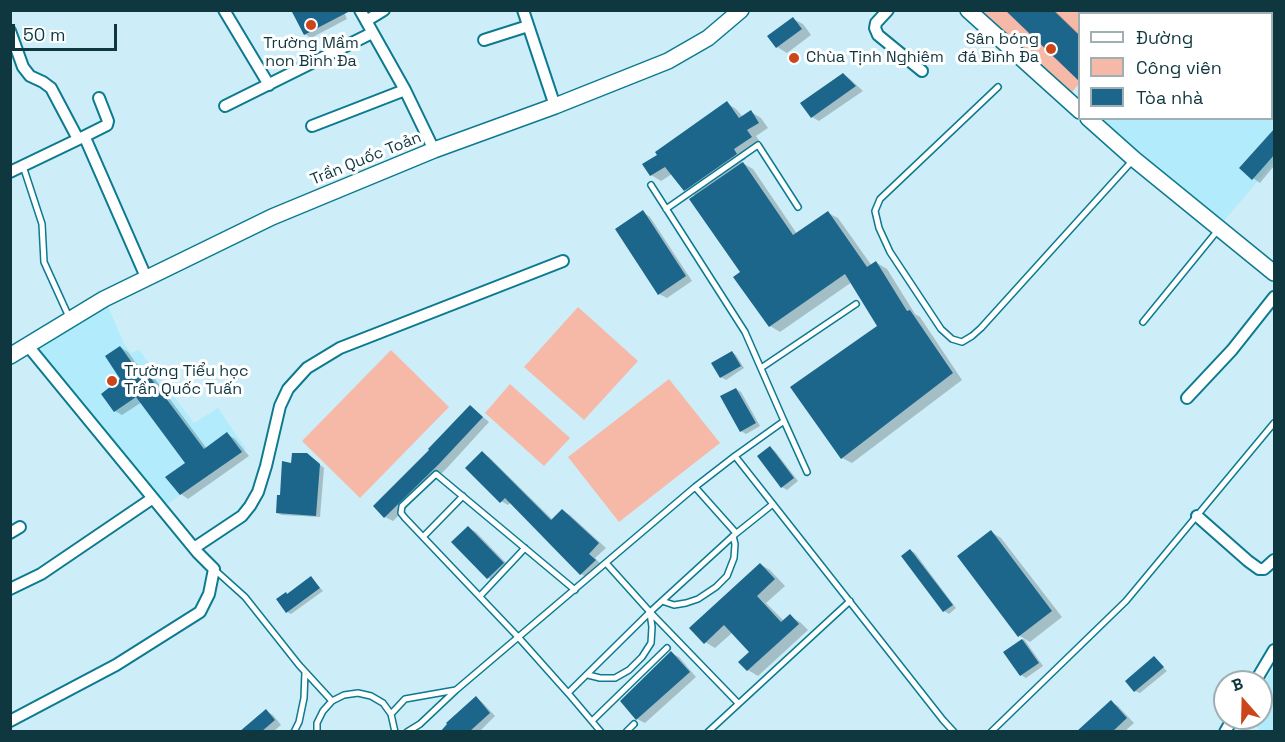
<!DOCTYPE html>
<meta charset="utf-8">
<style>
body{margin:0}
#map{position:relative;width:1285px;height:742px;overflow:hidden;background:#cdeef8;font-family:"Space Grotesk",sans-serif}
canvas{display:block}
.frame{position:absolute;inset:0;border:12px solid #0f3740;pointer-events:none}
.legend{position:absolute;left:1078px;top:12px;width:195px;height:108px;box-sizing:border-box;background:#fff;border:2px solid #9fafb3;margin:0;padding:8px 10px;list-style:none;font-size:18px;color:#0f3740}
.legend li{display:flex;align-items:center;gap:12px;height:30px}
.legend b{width:30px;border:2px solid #9fafb3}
.north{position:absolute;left:1213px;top:670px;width:60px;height:60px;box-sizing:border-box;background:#fff;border:2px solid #9fafb3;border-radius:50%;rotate:340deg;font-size:16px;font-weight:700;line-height:24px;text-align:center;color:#0f3740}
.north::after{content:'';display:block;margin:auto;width:21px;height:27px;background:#cd451b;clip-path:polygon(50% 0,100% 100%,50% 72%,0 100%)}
.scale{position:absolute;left:12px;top:24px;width:105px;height:27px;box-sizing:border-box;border:3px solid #0f3740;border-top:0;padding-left:8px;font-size:18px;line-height:21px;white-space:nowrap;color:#0f3740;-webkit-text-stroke:4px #fff;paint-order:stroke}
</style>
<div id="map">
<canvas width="1285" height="742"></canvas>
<div class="frame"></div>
<ul class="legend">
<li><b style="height:8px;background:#fff"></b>Đường</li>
<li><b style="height:16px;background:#f6b9a8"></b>Công viên</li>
<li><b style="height:16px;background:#1c668c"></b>Tòa nhà</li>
</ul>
<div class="north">B</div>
<div class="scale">50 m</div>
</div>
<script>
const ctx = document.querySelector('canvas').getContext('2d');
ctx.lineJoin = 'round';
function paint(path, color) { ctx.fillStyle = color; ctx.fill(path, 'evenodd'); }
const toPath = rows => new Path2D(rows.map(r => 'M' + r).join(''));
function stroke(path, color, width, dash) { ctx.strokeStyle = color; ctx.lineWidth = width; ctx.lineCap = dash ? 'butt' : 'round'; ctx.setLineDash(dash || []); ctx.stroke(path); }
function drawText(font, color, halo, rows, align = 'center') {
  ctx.font = font + ' "Space Grotesk",sans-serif'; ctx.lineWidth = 6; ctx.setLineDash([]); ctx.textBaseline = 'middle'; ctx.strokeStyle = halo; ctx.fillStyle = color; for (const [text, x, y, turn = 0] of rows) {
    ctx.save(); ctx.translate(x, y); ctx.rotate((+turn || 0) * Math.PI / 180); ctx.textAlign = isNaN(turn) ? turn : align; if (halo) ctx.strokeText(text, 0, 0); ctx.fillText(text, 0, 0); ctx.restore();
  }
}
paint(toPath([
 [1151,10,1274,11,1274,162,1223,222,1101,119,1272,118,1272,14,1148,13],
 [108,306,124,344,131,353,139,350,194,423,218,408,246,449,166,505,37,350],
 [1274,667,1274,731,1260,731,1250,718,1261,718,1261,688]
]), '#b2ebfb');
paint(toPath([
 [980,11,1151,11,1148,14,1080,14,1079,84,1071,93],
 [578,307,638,361,584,420,524,367],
 [391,350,449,407,360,498,302,441],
 [669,379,720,443,619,522,568,457],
 [510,384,570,438,544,466,485,413]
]), '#f6b9a8');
paint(toPath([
 [343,10,347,19,311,38,305,34],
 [1007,10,1054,10,1080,35,1080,79],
 [1203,10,1239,10,1236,14,1200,14],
 [793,19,803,24,811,35,787,53,777,47],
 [843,74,850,79,863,91,819,121,812,117],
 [727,103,736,109,743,117,751,112,761,118,768,128,756,136,761,143,743,155,746,159,741,162,753,169,797,234,828,213,838,218,872,266,877,263,887,269,915,314,920,317,962,380,852,463,842,458,879,327,852,282,780,332,770,326,742,273,696,196,685,189,672,174,661,181,651,175,659,156],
 [1274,130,1274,166,1260,183,1253,178],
 [643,212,650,217,692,281,667,298,659,294],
 [120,347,128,352,143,373,155,379,207,449,227,434,235,439,249,456,188,499,181,494,187,463,142,402,122,415,115,411,123,380],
 [732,352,736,355,744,368,726,380,721,377],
 [736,389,741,392,760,426,746,434,741,431],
 [471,407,489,422,447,468,393,521,385,517,432,450],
 [770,448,775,451,798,481,787,490,782,487],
 [482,453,489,457,553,520,563,511,570,515,606,548,595,558,602,565,588,578,581,574,511,502,508,505,501,501],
 [312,458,324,468,320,517,282,515,277,513,293,465],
 [469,528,476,532,511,568,496,582,488,578],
 [991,532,1001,538,1062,617,1030,642,1020,636],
 [910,550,915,553,956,608,949,614,944,611],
 [760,564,770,570,785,586,766,603,784,621,790,616,800,622,808,630,758,676,748,670,740,662,751,652,733,632,715,648,705,642],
 [311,578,323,591,291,614,287,612,288,595],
 [1024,639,1043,666,1026,678,1021,675,1005,652],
 [671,653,679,657,696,677,645,723,637,719],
 [1154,658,1167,671,1140,693,1135,691],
 [476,698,482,702,495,716,479,732,442,732],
 [1111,702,1118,706,1134,723,1124,732,1078,732],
 [266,711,273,715,281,725,273,732,241,732]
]), '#0003');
paint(toPath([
 [291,10,352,10,304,35],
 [1005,10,1053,10,1080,36,1080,82],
 [793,17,802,29,776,48,767,36],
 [843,73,856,86,811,118,800,103],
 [727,101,739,118,751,110,759,123,747,130,752,137,734,149,737,154,684,191,665,167,650,176,642,164,657,155,655,152],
 [1275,128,1275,154,1252,180,1239,168],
 [743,162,793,235,828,211,867,267,876,261,907,311,910,310,953,373,841,459,790,387,877,326,845,274,769,327,733,277,740,272,689,199],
 [643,210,686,276,658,295,615,229],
 [120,346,138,371,147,373,204,449,227,432,242,452,180,495,165,477,185,463,136,397,114,412,101,394,120,379,105,356],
 [732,351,741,366,720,378,711,363],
 [736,388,756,423,740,432,720,396],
 [470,405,483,417,439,464,384,518,373,506,429,450,428,449],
 [770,446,794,478,781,488,757,456],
 [482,451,551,520,562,509,599,543,589,554,596,560,580,575,505,498,500,503,465,468],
 [292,453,307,453,320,464,316,516,276,513,277,495,280,495,282,461,291,463],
 [468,526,504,563,487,579,451,542],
 [991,530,1052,611,1018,637,957,556],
 [910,549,953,605,943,612,901,556],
 [760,563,775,579,757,596,781,622,790,614,799,624,747,671,738,662,749,652,724,625,704,644,689,628],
 [311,576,320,588,286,613,276,599,286,592,287,594],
 [1022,639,1039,663,1020,676,1003,652],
 [671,651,690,672,636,720,620,701],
 [1154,656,1164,667,1134,692,1125,681],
 [476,696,490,713,469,732,440,732,447,724,446,723],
 [1111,700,1127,718,1112,732,1076,732],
 [266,709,275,720,261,732,239,732]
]), '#1c668c');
const lane = toPath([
 [998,87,880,199,875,211,879,228,890,252,941,329,952,339,962,342,972,336,981,328,1133,160],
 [23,166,42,224,44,262,69,317],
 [651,185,745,332,784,421,735,456],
 [666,209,758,145,798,207],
 [1143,322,1218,230],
 [761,368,856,304],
 [784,421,807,472],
 [695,487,736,533],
 [423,537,463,496],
 [606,563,650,612,737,702],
 [215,570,245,597,299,665,332,701],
 [575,590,436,474,402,506,401,513,405,518,519,638,568,693,650,612,733,536,773,504],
 [480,596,525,548],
 [662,601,674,605,686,603,698,599,716,587,727,576,734,558,735,544,733,536],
 [588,675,600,678,615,678,629,670,642,657,651,643,652,627,650,613],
 [568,693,601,732],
 [391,714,405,699,456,690,695,487,735,456,943,720,954,732],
 [592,721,667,648],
 [294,732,299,722,304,698,305,672],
 [317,732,317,723,323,711,332,701,344,695,358,693,371,696,383,703,391,714,395,732],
 [407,732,420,724,456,690],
 [626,732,634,724],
 [708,732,850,601],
 [991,732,1126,601,1274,423]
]);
const street = toPath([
 [224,10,269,85],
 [360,10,405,90,434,150],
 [523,10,555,106],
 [888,10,876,23,875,28,878,35,922,71],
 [366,21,384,10],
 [10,31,23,67,30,76,43,82,51,88,78,139],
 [484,40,528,26],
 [225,106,372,33],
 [312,126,405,90],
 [83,137,107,125,108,121,99,98],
 [10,172,83,137,86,140,146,277],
 [1187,398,1232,350,1274,297],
 [1197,516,1248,561,1259,569,1264,569,1274,560],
 [10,533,20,527],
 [194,548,242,516,250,506,258,492,266,466,280,406,288,389,307,368,340,348,563,261],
 [10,589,41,574,153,498],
 [1255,682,1274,650],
 [10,721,116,665,200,612,209,594,214,569,198,553,28,346],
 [1225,732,1233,718]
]);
const secondary = toPath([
 [968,10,1080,111],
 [1088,118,1134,159,1274,273],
 [10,356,104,299,272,217,434,150,555,106,668,61,708,38,741,10]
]);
stroke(lane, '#0c7a8f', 8);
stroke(street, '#0c7a8f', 14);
stroke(secondary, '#0c7a8f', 18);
stroke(lane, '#fff', 5);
stroke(street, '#fff', 10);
stroke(secondary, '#fff', 15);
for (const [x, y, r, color] of [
 [311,25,6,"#cd451b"],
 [1051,49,6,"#cd451b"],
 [794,58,6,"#cd451b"],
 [112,381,6,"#cd451b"]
]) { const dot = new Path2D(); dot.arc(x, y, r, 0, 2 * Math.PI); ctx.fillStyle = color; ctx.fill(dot); stroke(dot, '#fff', 2); }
drawText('16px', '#0f3740', '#fff', [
 ["Sân bóng",1039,40,"right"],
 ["đá Bình Đa",1039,58,"right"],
 ["Trường Mầm",311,44,"center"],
 ["non Bình Đa",311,62,"center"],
 ["Chùa Tịnh Nghiêm",806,58],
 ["Trường Tiểu học",124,372],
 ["Trần Quốc Tuấn",124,390]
], 'left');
drawText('16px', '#0f3740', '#fff', [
 ["Trần Quốc Toản",366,159,-22]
]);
</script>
